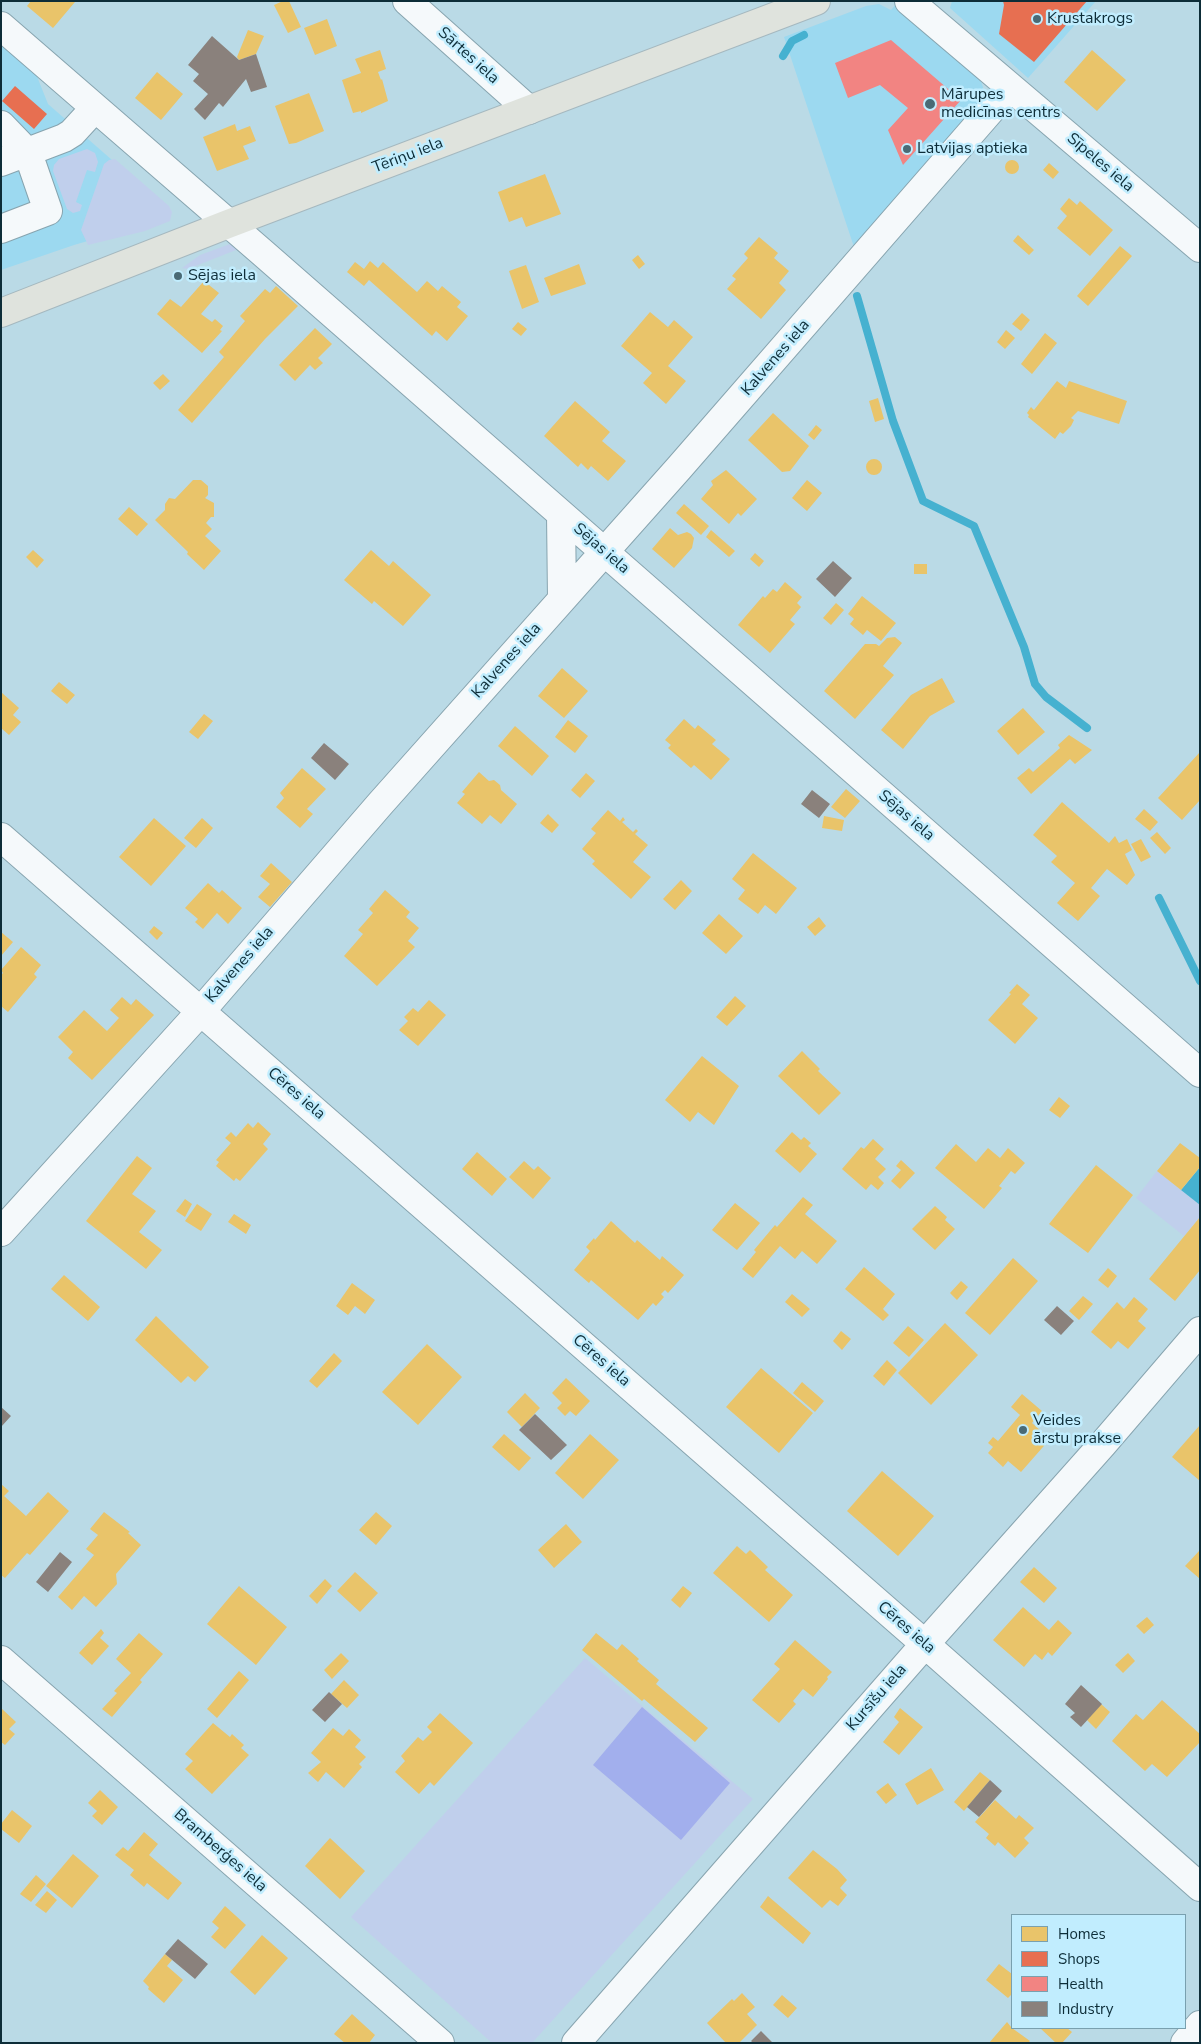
<!DOCTYPE html>
<meta charset="utf-8">
<style>
body{margin:0}
#map{position:relative;width:1201px;height:2044px;overflow:hidden;background:#badae6;font-family:"Nunito Sans",sans-serif}
canvas{display:block}
.frame{position:absolute;inset:0;border:2px solid #0d2d38;pointer-events:none}
.legend{position:absolute;left:1011px;top:1914px;width:175px;height:115px;box-sizing:border-box;background:#c1edfe;border:1px solid #79a0af;margin:0;padding:6px 9px;list-style:none;font-size:15px;color:#0d2d38}
.legend li{display:flex;align-items:center;gap:10px;height:25px}
.legend b{width:25px;border:1px solid #79a0af}
</style>
<div id="map">
<canvas width="1201" height="2044"></canvas>
<div class="frame"></div>
<ul class="legend">
<li><b style="height:14px;background:#e9c46a"></b>Homes</li>
<li><b style="height:14px;background:#e76f51"></b>Shops</li>
<li><b style="height:14px;background:#f28482"></b>Health</li>
<li><b style="height:14px;background:#8a817c"></b>Industry</li>
</ul>
</div>
<script>
const ctx = document.querySelector('canvas').getContext('2d');
ctx.lineJoin = 'round';
function paint(path, color) { ctx.fillStyle = color; ctx.fill(path, 'evenodd'); }
const toPath = rows => new Path2D(rows.map(r => 'M' + r).join(''));
function stroke(path, color, width, dash) { ctx.strokeStyle = color; ctx.lineWidth = width; ctx.lineCap = dash ? 'butt' : 'round'; ctx.setLineDash(dash || []); ctx.stroke(path); }
function drawText(font, color, halo, rows, align = 'center') {
  ctx.font = font + ' "Nunito Sans",sans-serif'; ctx.lineWidth = 5; ctx.setLineDash([]); ctx.textBaseline = 'middle'; ctx.strokeStyle = halo; ctx.fillStyle = color; for (const [text, x, y, turn = 0] of rows) {
    ctx.save(); ctx.translate(x, y); ctx.rotate((+turn || 0) * Math.PI / 180); ctx.textAlign = isNaN(turn) ? turn : align; if (halo) ctx.strokeText(text, 0, 0); ctx.fillText(text, 0, 0); ctx.restore();
  }
}
paint(toPath([
 [952,1,1096,1,1028,78,950,8],
 [879,4,891,10,896,4,979,76,983,87,981,108,856,253,784,37,866,6],
 [1,41,34,69,48,104,168,209,167,218,74,245,1,270]
]), '#9cd9f0');
paint(toPath([
 [87,149,95,153,98,162,95,172,87,170,76,202,82,205,80,211,73,213,67,209,53,171,54,165,59,159],
 [115,159,169,206,172,212,170,221,145,231,88,245,81,230,104,164,109,160],
 [230,244,236,244,241,248,188,269,182,268,200,255],
 [1157,1171,1200,1205,1200,1217,1184,1236,1136,1198],
 [585,1658,753,1799,532,2043,492,2043,351,1917]
]), '#c0cfec');
paint(toPath([
 [642,1707,730,1783,681,1840,593,1765]
]), '#a2afed');
paint(toPath([
 [1200,1167,1200,1205,1181,1190]
]), '#46b1d0');
paint(toPath([
 [31,1,74,1,75,2,53,28,27,6],
 [283,1,289,1,301,27,288,33,274,5],
 [327,19,337,46,315,55,304,28],
 [248,30,264,36,256,54,239,60,237,57],
 [380,50,386,69,378,72,381,80,382,79,388,101,361,113,361,111,353,113,342,80,361,73,355,59],
 [1092,50,1126,80,1097,111,1064,82],
 [157,72,183,94,161,120,135,98],
 [309,93,324,131,296,143,289,144,275,106],
 [235,124,237,131,250,126,256,141,243,146,249,159,217,171,203,137],
 '1005 167a7 7 0 1 1 14 0a7 7 0 1 1-14 0Z',
 [1049,163,1059,172,1053,179,1043,170],
 [545,174,561,214,526,227,522,217,509,222,498,192],
 [1069,198,1077,205,1080,201,1113,230,1090,256,1057,228,1067,216,1060,209],
 [1018,235,1034,250,1029,255,1013,241],
 [759,237,778,253,774,258,789,271,779,283,786,290,761,319,727,289,736,279,732,276,748,258,744,254],
 [1120,246,1132,256,1088,306,1077,296],
 [638,255,645,264,639,269,632,260],
 [370,261,378,268,383,262,417,292,427,281,438,291,442,286,461,302,457,307,468,316,447,341,436,331,432,336,369,280,364,286,347,272,355,262,364,269],
 [579,264,586,284,551,296,544,278],
 [526,265,539,302,522,309,509,271],
 [204,281,219,293,201,314,212,322,215,319,223,326,220,330,222,331,202,353,157,314,170,299,181,307],
 [276,286,298,306,265,339,192,423,178,410,224,357,219,352,245,321,240,316,265,289,270,293],
 [650,312,668,327,674,320,693,337,668,366,686,381,666,404,643,383,652,373,621,346],
 [1022,313,1030,320,1021,331,1012,324],
 [518,322,527,329,521,336,512,329],
 [315,328,332,344,318,358,323,363,315,370,310,365,295,381,279,365],
 [1006,330,1015,338,1005,349,997,342],
 [1045,333,1057,343,1032,374,1021,364],
 [163,374,170,381,160,390,153,383],
 [1057,381,1066,388,1069,381,1127,401,1119,424,1078,411,1071,418,1074,420,1071,426,1063,434,1060,432,1055,439,1028,417,1029,415,1027,413,1031,407,1034,410],
 [878,398,884,419,875,422,869,401],
 [575,401,610,432,602,441,626,461,608,481,591,466,588,470,581,463,578,467,544,436],
 [773,413,809,446,790,471,782,472,748,440],
 [816,425,822,430,814,440,808,435],
 '866 467a8 8 0 1 1 16 0a8 8 0 1 1-16 0Z',
 [726,470,757,499,741,516,738,513,729,524,701,499,713,485,711,481],
 [193,480,201,480,208,486,208,495,205,498,214,503,214,517,211,517,206,523,212,529,205,536,221,551,204,570,187,554,188,552,155,520,165,510,165,504,169,498,175,499],
 [807,480,822,493,807,511,792,498],
 [684,504,709,526,701,535,676,513],
 [129,507,148,524,137,536,118,519],
 [670,528,678,535,687,532,691,534,694,538,692,548,674,568,652,549],
 [711,530,735,551,729,557,706,537],
 [33,550,44,560,37,568,26,557],
 [371,550,389,566,393,561,431,595,403,626,374,601,372,604,344,580],
 [755,553,764,561,759,567,750,559],
 [914,564,927,564,927,574,914,574],
 [785,582,802,597,797,603,801,607,790,620,795,624,770,653,738,625,763,596,765,598,773,589,777,592],
 [862,596,896,623,881,641,867,630,863,635,850,624,854,619,848,614],
 [836,603,844,610,831,625,823,618],
 [895,637,902,643,883,666,894,675,855,719,824,691,865,644,876,644,879,646,887,638],
 [562,668,588,691,564,718,538,696],
 [942,678,955,702,930,716,903,749,881,730,911,695],
 [59,682,75,695,67,704,51,691],
 [1,692,19,708,13,715,21,722,9,735,1,728],
 [1023,708,1045,732,1018,755,997,731],
 [204,714,213,721,198,739,189,732],
 [684,719,695,729,698,725,716,740,712,744,730,759,711,780,694,765,691,768,668,748,671,745,665,740],
 [568,720,588,736,575,753,555,737],
 [515,726,549,756,532,776,498,746],
 [1069,735,1092,750,1075,764,1070,759,1031,794,1017,778,1029,768,1033,772,1060,748,1058,745],
 [1200,752,1200,800,1182,820,1158,798],
 [302,768,326,789,307,809,313,814,300,828,276,807,284,798,280,793],
 [479,772,489,781,494,780,500,785,501,790,517,804,501,824,490,815,482,824,457,803,465,794,462,792],
 [586,773,595,781,580,798,571,790],
 [846,789,860,801,845,818,831,807],
 [1062,802,1109,843,1115,836,1119,843,1127,839,1132,850,1125,854,1135,875,1127,885,1107,869,1091,888,1100,896,1078,921,1057,903,1075,883,1051,862,1057,856,1033,835],
 [1144,809,1158,822,1150,831,1135,819],
 [608,810,620,821,623,817,625,820,622,822,633,832,636,829,638,831,635,834,648,845,633,862,651,877,631,899,592,864,595,861,582,849,596,833,591,829],
 [548,814,559,825,552,833,540,823],
 [824,816,844,820,842,831,822,828],
 [154,818,186,846,151,886,119,857],
 [202,818,213,828,196,848,184,838],
 [1157,832,1171,848,1165,854,1150,838],
 [1141,839,1151,857,1141,862,1131,844],
 [753,853,797,888,776,914,765,905,758,914,738,899,745,890,732,879],
 [271,863,292,882,270,907,258,897,270,884,260,876],
 [681,880,692,891,675,910,663,899],
 [208,883,219,893,222,890,242,908,228,924,217,913,203,929,195,922,198,919,185,908],
 [385,890,410,912,406,917,419,928,408,941,415,947,377,986,344,956,363,934,358,930,373,913,369,909],
 [719,914,743,936,726,954,702,933],
 [819,917,826,926,815,936,807,927],
 [154,926,163,933,157,940,149,932],
 [1,932,13,942,1,956],
 [21,947,41,965,34,974,37,977,8,1012,1,1006,1,975,3,973,1,970],
 [1017,984,1030,995,1022,1004,1038,1018,1015,1044,988,1020,1011,994,1009,993],
 [735,996,746,1006,727,1026,716,1017],
 [122,997,131,1005,136,999,154,1015,92,1080,68,1058,73,1052,58,1037,84,1010,107,1031,119,1018,110,1010],
 [429,1000,446,1015,418,1046,399,1030,408,1021,404,1017,413,1008,418,1012],
 [802,1051,820,1069,818,1071,841,1093,819,1115,778,1076],
 [702,1056,739,1086,714,1125,698,1112,690,1122,665,1100],
 [1059,1097,1070,1106,1060,1118,1049,1110],
 [258,1122,271,1134,263,1144,268,1149,240,1181,236,1178,234,1181,216,1166,219,1162,216,1160,231,1143,225,1138,231,1132,236,1137,248,1123,253,1128],
 [792,1132,801,1140,804,1137,811,1143,808,1146,817,1154,800,1173,775,1151],
 [873,1139,884,1149,875,1159,886,1169,878,1177,884,1183,878,1190,871,1184,866,1190,842,1169,861,1147,864,1149],
 [1180,1143,1200,1158,1200,1167,1181,1190,1157,1171],
 [956,1144,976,1162,988,1148,1000,1158,1008,1148,1025,1163,1015,1174,1011,1171,999,1186,1002,1188,984,1209,935,1168],
 [477,1152,507,1179,492,1196,462,1169],
 [137,1156,152,1168,132,1194,156,1211,139,1232,162,1250,146,1269,86,1221],
 [901,1160,915,1173,900,1189,891,1181,901,1170,896,1166],
 [524,1161,534,1170,538,1166,551,1178,533,1199,509,1177],
 [1096,1165,1133,1195,1088,1253,1049,1224],
 [803,1197,813,1205,805,1214,837,1241,817,1264,802,1251,795,1259,780,1246,753,1278,742,1269,756,1252,754,1250,775,1225,777,1227],
 [185,1199,192,1204,185,1217,176,1211],
 [735,1203,760,1223,737,1250,712,1230],
 [197,1204,212,1214,201,1231,185,1221],
 [935,1206,947,1217,945,1220,955,1229,935,1250,912,1229],
 [234,1214,251,1225,246,1234,228,1222],
 [1200,1217,1200,1270,1175,1301,1149,1279],
 [611,1221,635,1243,637,1240,660,1260,662,1256,684,1275,668,1293,665,1290,661,1294,664,1297,656,1306,653,1303,638,1320,591,1280,589,1283,574,1270,590,1251,586,1247,594,1238,595,1240],
 [1013,1258,1038,1281,990,1335,965,1313],
 [864,1267,895,1294,883,1309,889,1315,883,1321,845,1289],
 [1108,1268,1117,1276,1108,1288,1098,1280],
 [64,1275,100,1307,88,1321,51,1289],
 [961,1281,968,1287,957,1300,950,1293],
 [352,1283,375,1300,365,1314,355,1306,348,1315,336,1306],
 [792,1294,810,1309,802,1317,785,1302],
 [1083,1296,1093,1304,1079,1320,1069,1311],
 [1134,1297,1148,1309,1138,1321,1146,1328,1128,1349,1118,1341,1111,1349,1091,1332,1117,1302,1124,1309],
 [156,1316,209,1367,195,1382,188,1376,181,1383,135,1340],
 [945,1323,978,1355,931,1405,898,1373],
 [908,1326,924,1340,909,1357,893,1343],
 [841,1331,851,1339,842,1350,833,1341],
 [427,1344,462,1377,418,1425,382,1392],
 [334,1353,342,1361,317,1388,309,1381],
 [887,1360,897,1370,884,1386,873,1376],
 [761,1368,813,1413,779,1453,726,1407],
 [566,1378,590,1401,576,1416,570,1411,565,1416,557,1408,562,1403,552,1393],
 [802,1382,824,1401,815,1412,793,1393],
 [525,1393,540,1408,522,1427,507,1412],
 [1022,1394,1042,1411,1032,1423,1050,1439,1021,1472,1008,1461,1003,1467,988,1453,993,1447,988,1443,993,1437,998,1441,1020,1415,1011,1407],
 [1200,1425,1200,1481,1172,1457],
 [504,1434,531,1458,519,1471,492,1447],
 [590,1434,619,1460,583,1499,555,1473],
 [882,1471,934,1516,898,1556,847,1511],
 [1,1484,9,1491,4,1496,26,1516,48,1492,69,1511,30,1555,27,1553,5,1578,1,1575],
 [104,1512,130,1532,128,1533,141,1545,116,1574,117,1584,96,1607,84,1596,72,1610,58,1597,94,1555,86,1549,98,1535,90,1529],
 [376,1512,392,1526,376,1545,359,1530],
 [566,1524,582,1542,554,1568,538,1550],
 [737,1546,746,1554,750,1550,768,1567,765,1570,793,1595,769,1622,713,1573],
 [1200,1550,1200,1579,1185,1566],
 [1034,1567,1057,1588,1044,1603,1020,1582],
 [355,1572,378,1593,360,1612,337,1591],
 [325,1579,332,1586,317,1604,309,1596],
 [239,1586,287,1627,256,1665,207,1624],
 [683,1586,692,1593,680,1608,671,1600],
 [1023,1607,1049,1630,1058,1620,1072,1633,1052,1656,1048,1652,1042,1660,1035,1654,1024,1667,993,1640],
 [1147,1617,1154,1625,1144,1634,1136,1626],
 [101,1629,104,1633,100,1638,109,1646,92,1665,79,1653],
 [139,1633,163,1654,140,1680,142,1682,112,1717,102,1709,117,1693,114,1691,131,1673,116,1659],
 [596,1633,617,1650,622,1644,639,1659,637,1661,659,1680,656,1684,708,1728,695,1742,644,1699,642,1701,582,1650],
 [795,1640,832,1672,827,1677,828,1679,813,1697,803,1689,793,1701,796,1704,779,1723,752,1700,780,1669,774,1664],
 [341,1653,349,1661,332,1679,324,1670],
 [1128,1653,1135,1661,1123,1673,1115,1665],
 [239,1671,249,1680,217,1718,207,1709],
 [344,1680,359,1695,347,1708,331,1694],
 [1162,1700,1200,1734,1200,1742,1167,1777,1152,1764,1145,1771,1112,1741,1136,1714,1143,1720],
 [1101,1704,1110,1712,1096,1729,1087,1720],
 [1,1708,16,1722,9,1729,15,1734,5,1745,1,1742],
 [900,1708,923,1727,899,1755,883,1742,899,1722,894,1717],
 [440,1713,473,1743,434,1786,430,1782,419,1794,395,1772,405,1761,401,1756,418,1737,423,1741,432,1732,427,1727],
 [213,1723,230,1737,232,1734,244,1745,241,1748,249,1755,212,1794,185,1769,193,1761,185,1754],
 [333,1728,343,1736,349,1729,361,1740,355,1747,366,1757,359,1764,362,1767,344,1788,326,1772,318,1782,308,1773,321,1762,311,1753],
 [931,1768,944,1790,917,1805,905,1784],
 [980,1772,990,1780,964,1811,954,1802],
 [888,1783,897,1795,886,1804,876,1792],
 [100,1790,118,1807,102,1825,92,1816,97,1811,88,1803],
 [995,1800,1016,1819,1019,1815,1034,1828,1024,1838,1029,1843,1015,1858,998,1842,995,1846,986,1838,989,1834,975,1822],
 [12,1810,32,1826,19,1843,1,1829,1,1824],
 [144,1832,158,1844,149,1855,182,1883,168,1900,147,1883,144,1887,130,1875,134,1870,115,1855,123,1847,128,1851],
 [330,1838,365,1871,340,1899,305,1866],
 [813,1850,837,1869,847,1880,840,1888,847,1895,838,1906,830,1900,822,1908,788,1878],
 [73,1854,99,1876,72,1908,46,1886],
 [36,1875,46,1884,31,1902,20,1894],
 [47,1891,57,1900,46,1913,35,1905],
 [768,1896,811,1933,803,1944,760,1907],
 [225,1906,246,1925,225,1949,211,1937,219,1928,212,1922],
 [262,1935,288,1958,255,1995,230,1972],
 [165,1954,172,1960,167,1966,183,1980,164,2003,148,1989,149,1987,143,1981],
 [999,1964,1012,1974,1012,1994,1008,1998,986,1980],
 [742,1993,755,2007,747,2014,757,2025,739,2043,726,2043,707,2023,732,1999,734,2001],
 [782,1995,797,2008,788,2018,773,2005],
 [352,2014,375,2035,369,2043,345,2043,334,2034],
 [1007,2022,1012,2028,1030,2041,1028,2043,989,2043],
 [1040,2028,1067,2028,1072,2032,1062,2043,1056,2043]
]), '#e9c46a');
paint(toPath([
 [1003,1,1087,1,1034,62,999,34,1004,5],
 [15,86,47,114,34,129,2,101]
]), '#e76f51');
paint(toPath([
 [891,40,961,100,903,165,888,130,908,108,880,85,848,98,835,63]
]), '#f28482');
paint(toPath([
 [212,36,239,60,256,54,267,87,251,92,246,79,223,107,219,103,205,120,194,109,208,94,193,81,199,74,188,65],
 [833,561,852,578,835,597,816,579],
 [324,743,349,764,335,780,311,758],
 [812,790,830,804,819,818,801,804],
 [1057,1306,1074,1321,1061,1335,1044,1320],
 [1,1407,11,1416,1,1427],
 [535,1414,567,1445,551,1460,519,1430],
 [60,1552,72,1562,48,1592,36,1582],
 [1081,1685,1102,1704,1081,1727,1070,1717,1075,1713,1065,1704],
 [329,1692,342,1704,325,1722,312,1710],
 [990,1780,1002,1791,979,1817,967,1807],
 [178,1939,208,1964,195,1979,165,1954],
 [761,2031,773,2043,753,2043,751,2041]
]), '#8a817c');
stroke(toPath([
 [783,56,792,41,804,35],
 [857,296,893,421,923,501,974,526,1024,647,1035,684,1046,697,1087,728],
 [1159,898,1200,981]
]), '#46b1d0', 8);
const minor = toPath([
 [407,1,529,110],
 [909,1,1200,248],
 [1,26,264,254,1200,1073],
 [1,125,28,153,48,211,1,229],
 [1,162,64,138,72,133,95,108],
 [561,514,562,599],
 [1,837,925,1644,1200,1887],
 [1,1232,201,1011,380,804,679,468,1010,88],
 [1,1660,440,2043],
 [576,2043,925,1644,1103,1444,1200,1331],
 [1185,2043,1200,2025]
]);
const major = toPath([
 [1,313,228,224,816,1]
]);
stroke(minor, '#87a4af', 30);
stroke(major, '#a5b8bf', 30);
stroke(minor, '#f5f9fb', 28);
stroke(major, '#dfe3dd', 28);
for (const [x, y, r, color] of [
 [1037,19,5,"#4a6a75"],
 [930,104,6,"#4a6a75"],
 [907,149,5,"#4a6a75"],
 [178,276,5,"#4a6a75"],
 [1023,1430,5,"#4a6a75"]
]) { const dot = new Path2D(); dot.arc(x, y, r, 0, 2 * Math.PI); ctx.fillStyle = color; ctx.fill(dot); stroke(dot, '#c1edfe', 2); }
drawText('16px', '#0d2d38', '#c1edfe', [
 ["Krustakrogs",1047,19],
 ["Mārupes",941,95],
 ["medicīnas centrs",941,113],
 ["Latvijas aptieka",917,149],
 ["Sējas iela",188,276],
 ["Veides",1033,1421],
 ["ārstu prakse",1033,1439]
], 'left');
drawText('16px', '#0d2d38', '#c1edfe', [
 ["Sārtes iela",468,56,42],
 ["Tēriņu iela",408,156,-21],
 ["Sīpeles iela",1100,163,40],
 ["Kalvenes iela",776,358,-49],
 ["Sējas iela",601,549,41],
 ["Kalvenes iela",507,661,-48],
 ["Sējas iela",906,816,41],
 ["Kalvenes iela",240,965,-49],
 ["Cēres iela",296,1094,41],
 ["Cēres iela",601,1361,41],
 ["Cēres iela",906,1628,41],
 ["Kursīšu iela",877,1698,-49],
 ["Bramberģes iela",220,1851,41]
]);
</script>
